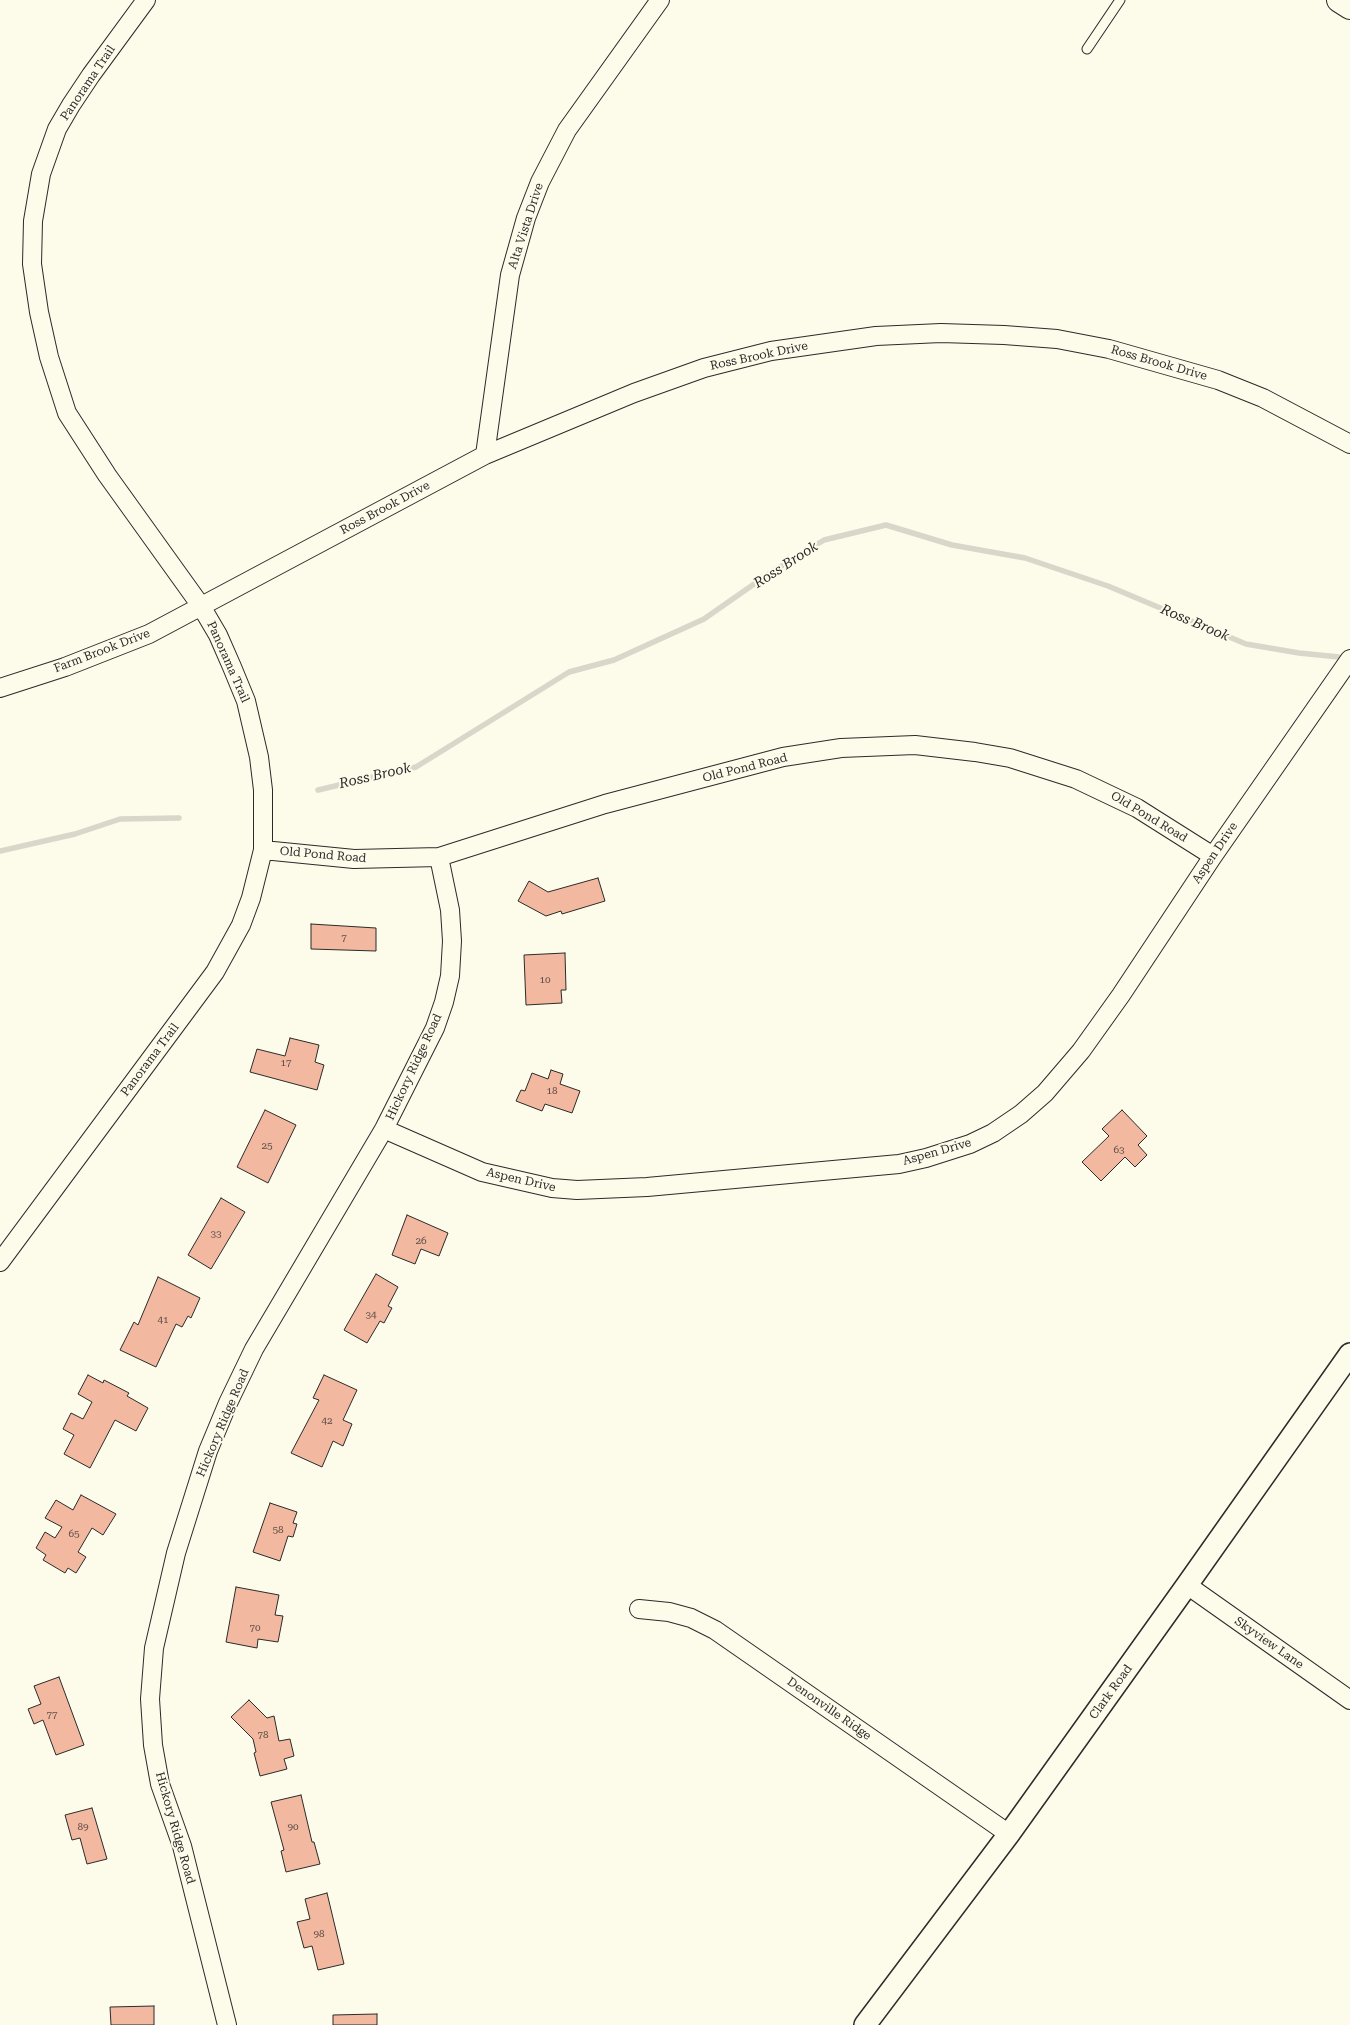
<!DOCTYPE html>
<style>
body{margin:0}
canvas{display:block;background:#fdfbea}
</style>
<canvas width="1350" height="2025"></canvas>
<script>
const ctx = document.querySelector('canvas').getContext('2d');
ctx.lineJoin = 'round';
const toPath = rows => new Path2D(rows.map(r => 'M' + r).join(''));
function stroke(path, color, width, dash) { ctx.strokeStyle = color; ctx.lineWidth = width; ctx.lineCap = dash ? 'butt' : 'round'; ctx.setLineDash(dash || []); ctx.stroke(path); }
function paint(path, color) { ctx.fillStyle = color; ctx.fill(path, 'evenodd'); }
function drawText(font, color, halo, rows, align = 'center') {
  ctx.font = font + ' "Roboto Serif",serif'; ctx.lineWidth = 4; ctx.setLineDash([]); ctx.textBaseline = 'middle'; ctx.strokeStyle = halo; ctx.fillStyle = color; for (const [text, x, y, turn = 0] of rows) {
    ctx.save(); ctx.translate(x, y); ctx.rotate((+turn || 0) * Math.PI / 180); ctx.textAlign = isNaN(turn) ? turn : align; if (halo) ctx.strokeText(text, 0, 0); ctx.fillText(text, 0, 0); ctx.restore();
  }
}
stroke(toPath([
 [318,790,416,767,569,672,614,660,704,619,767,575,824,540,886,525,952,545,1025,558,1108,586,1246,644,1299,653,1339,657],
 [0,851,75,834,120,819,179,818]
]), '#d8d7c9', 5.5);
const building = toPath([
 [598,878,605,901,562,914,561,911,546,916,518,901,529,881,548,892,598,878],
 [311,924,376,928,376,951,311,949,311,924],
 [565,953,566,990,561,990,562,1003,526,1005,524,955,565,953],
 [290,1038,319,1045,315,1062,324,1065,317,1090,250,1072,257,1049,285,1056,290,1038],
 [551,1070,563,1074,560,1084,580,1091,572,1113,545,1104,542,1111,516,1101,521,1090,525,1091,532,1073,548,1079,551,1070],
 [265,1110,296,1125,268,1183,237,1167,265,1110],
 [1122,1110,1147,1136,1138,1145,1147,1155,1135,1167,1125,1157,1101,1181,1082,1162,1109,1136,1102,1129,1122,1110],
 [221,1198,245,1212,211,1269,188,1255,221,1198],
 [407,1215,448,1233,439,1256,421,1249,415,1264,392,1255,407,1215],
 [376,1274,398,1287,388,1306,392,1308,384,1323,380,1321,367,1343,344,1330,376,1274],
 [158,1277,200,1298,191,1318,188,1316,182,1327,176,1324,156,1367,120,1350,134,1322,138,1325,158,1277],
 [88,1375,103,1383,104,1380,129,1393,127,1396,148,1408,136,1431,115,1420,90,1468,64,1454,74,1435,63,1429,71,1413,83,1419,92,1402,78,1394,88,1375],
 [324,1375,357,1390,343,1420,352,1424,343,1446,333,1441,322,1467,291,1453,319,1400,313,1398,324,1375],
 [81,1495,116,1514,103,1535,92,1528,78,1552,86,1557,76,1573,68,1568,65,1573,43,1560,46,1555,36,1548,45,1532,55,1538,62,1527,45,1518,56,1500,73,1510,81,1495],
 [270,1503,297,1512,293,1523,297,1524,293,1537,288,1536,280,1561,253,1552,270,1503],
 [236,1587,279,1595,275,1615,283,1616,278,1642,258,1639,257,1648,226,1642,236,1587],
 [59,1677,84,1745,56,1755,43,1720,34,1724,28,1709,41,1704,34,1686,59,1677],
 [249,1700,267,1718,274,1716,279,1741,290,1739,294,1756,284,1759,287,1769,260,1776,254,1753,256,1752,253,1739,231,1717,249,1700],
 [301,1795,312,1842,314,1842,320,1864,286,1872,281,1851,284,1850,271,1802,301,1795],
 [92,1808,107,1859,87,1864,80,1838,72,1840,65,1815,92,1808],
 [327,1893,344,1964,318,1970,312,1946,304,1948,297,1922,310,1919,305,1899,327,1893],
 [154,2006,154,2025,111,2025,110,2007,154,2006],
 [377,2014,377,2025,333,2025,333,2015,377,2014]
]);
paint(building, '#f2b8a0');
stroke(building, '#2b2b2b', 1);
const service = toPath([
 [1087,49,1120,0]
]);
const minor = toPath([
 [485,455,510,275,526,218,540,182,567,130,660,0],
 [0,688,65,667,149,634,485,455,634,393,704,368,771,351,876,336,941,333,1004,335,1057,339,1109,349,1218,380,1263,398,1350,444],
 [263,850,354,859,439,857,605,804,783,757,841,748,915,745,975,752,1010,758,1076,779,1137,808,1213,856],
 [384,1129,482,1172,552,1188,577,1190,647,1187,899,1164,926,1158,970,1144,993,1133,1021,1114,1045,1093,1081,1051,1121,995,1213,856,1350,659],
 [0,1262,215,972,241,925,251,898,263,850,263,790,259,757,246,701,232,667,218,635,201,606,107,475,67,413,49,357,39,312,32,264,33,221,41,174,57,129,71,105,91,75,146,0],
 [1187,1585,1350,1700],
 [639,1609,669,1612,691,1618,715,1630,1009,1834],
 [227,2025,182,1846,160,1784,153,1745,150,1699,154,1648,176,1553,208,1451,228,1403,254,1349,384,1129,435,1028,444,1002,450,976,452,941,450,910,439,857]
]);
const tertiary = toPath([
 [865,2025,1009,1834,1187,1585,1350,1354]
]);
const secondary = toPath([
 [1339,0,1350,7]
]);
stroke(service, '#2b2b2b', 11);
stroke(minor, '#2b2b2b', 20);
stroke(tertiary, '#2b2b2b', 24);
stroke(secondary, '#2b2b2b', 26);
stroke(service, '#fdfbea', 9);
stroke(minor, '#fdfbea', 18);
stroke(tertiary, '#fdfbea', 21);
stroke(secondary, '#fdfbea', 24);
drawText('10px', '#5d4e48', null, [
 ["7",344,938],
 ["10",545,980],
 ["17",286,1063],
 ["18",552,1091],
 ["25",267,1146],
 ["63",1119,1150],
 ["33",216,1234],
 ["26",421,1241],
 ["34",371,1315],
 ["41",163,1320],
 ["42",327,1421],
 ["58",278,1530],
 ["65",74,1534],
 ["70",255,1628],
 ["77",52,1715],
 ["78",263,1735],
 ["89",83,1827],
 ["90",293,1827],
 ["98",319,1934]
]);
drawText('12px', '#2b2b2b', '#fdfbea', [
 ["Panorama Trail",88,83,-56],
 ["Alta Vista Drive",526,226,-72],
 ["Ross Brook Drive",759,356,-12],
 ["Ross Brook Drive",1159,363,16],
 ["Ross Brook Drive",385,508,-28],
 ["Farm Brook Drive",102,651,-21],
 ["Panorama Trail",228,662,66],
 ["Old Pond Road",745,768,-14],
 ["Old Pond Road",1149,817,31],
 ["Aspen Drive",1215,853,-56],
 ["Old Pond Road",323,855,5],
 ["Panorama Trail",150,1060,-53],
 ["Hickory Ridge Road",414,1067,-65],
 ["Aspen Drive",937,1152,-16],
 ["Aspen Drive",521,1180,13],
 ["Hickory Ridge Road",223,1423,-67],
 ["Skyview Lane",1269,1643,35],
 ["Clark Road",1111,1692,-54],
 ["Denonville Ridge",829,1709,35],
 ["Hickory Ridge Road",175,1828,74]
]);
drawText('italic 14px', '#2b2b2b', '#fdfbea', [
 ["Ross Brook",786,565,-33],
 ["Ross Brook",1195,623,23],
 ["Ross Brook",375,776,-13]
]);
</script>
